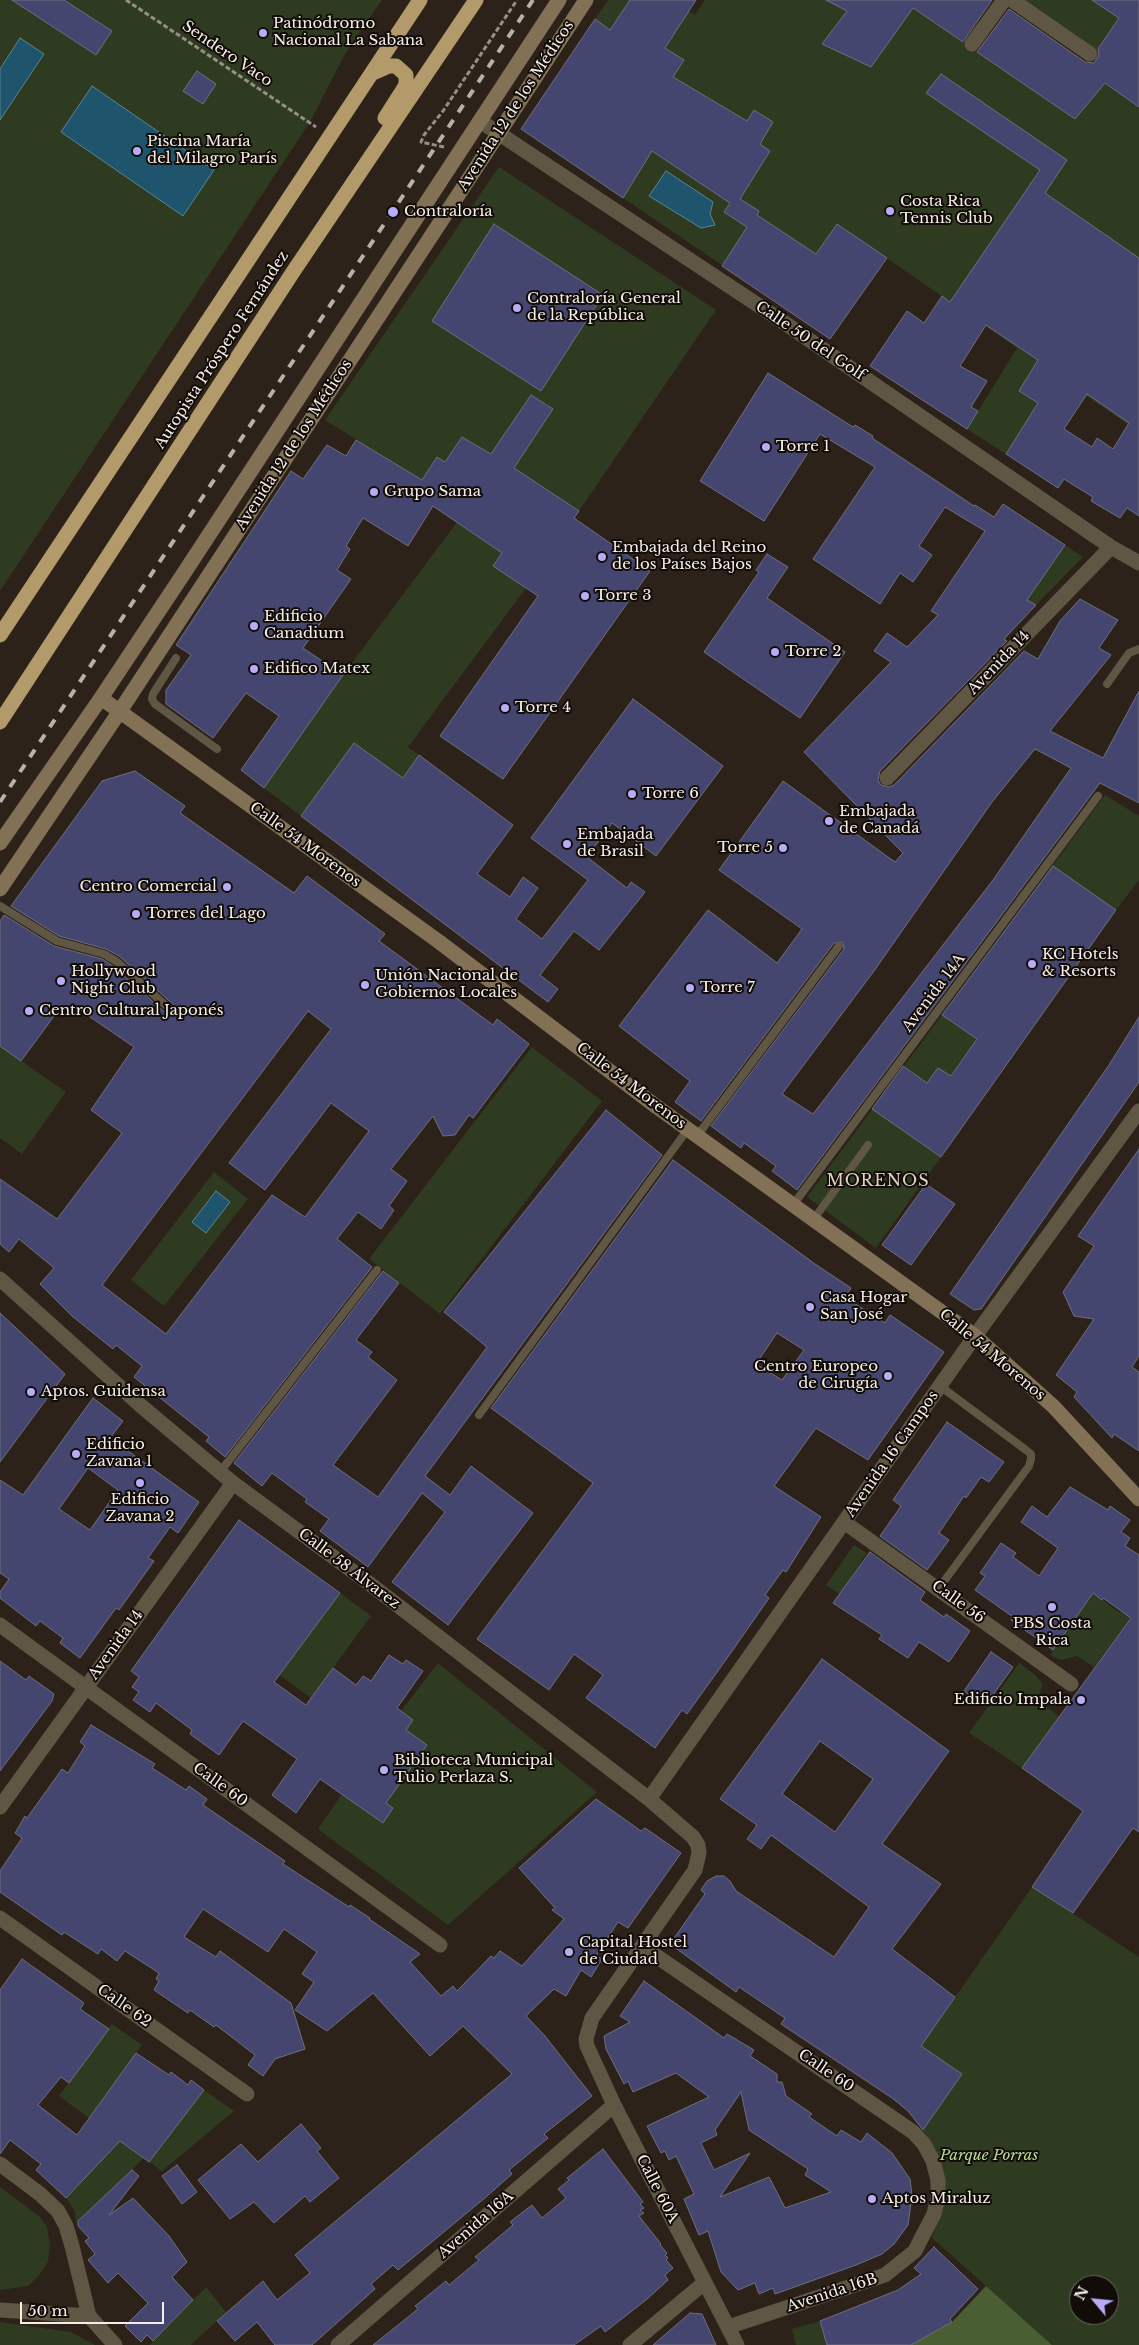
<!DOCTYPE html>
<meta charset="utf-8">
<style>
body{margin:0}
#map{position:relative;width:1139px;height:2345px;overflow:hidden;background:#2d2219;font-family:"Libre Baskerville",serif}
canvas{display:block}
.north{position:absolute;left:1069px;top:2275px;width:50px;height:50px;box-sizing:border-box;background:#120c09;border:1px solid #6d6662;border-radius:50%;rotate:298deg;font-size:14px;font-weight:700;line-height:20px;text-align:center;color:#f5ede7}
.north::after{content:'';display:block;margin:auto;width:18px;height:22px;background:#b8abf7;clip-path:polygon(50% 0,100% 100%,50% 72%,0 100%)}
.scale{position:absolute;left:20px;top:2302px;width:144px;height:22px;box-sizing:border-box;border:2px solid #f5ede7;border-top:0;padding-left:6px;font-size:15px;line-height:18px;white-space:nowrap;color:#f5ede7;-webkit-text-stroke:4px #120c09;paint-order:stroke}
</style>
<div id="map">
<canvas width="1139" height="2345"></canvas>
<div class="north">N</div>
<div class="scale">50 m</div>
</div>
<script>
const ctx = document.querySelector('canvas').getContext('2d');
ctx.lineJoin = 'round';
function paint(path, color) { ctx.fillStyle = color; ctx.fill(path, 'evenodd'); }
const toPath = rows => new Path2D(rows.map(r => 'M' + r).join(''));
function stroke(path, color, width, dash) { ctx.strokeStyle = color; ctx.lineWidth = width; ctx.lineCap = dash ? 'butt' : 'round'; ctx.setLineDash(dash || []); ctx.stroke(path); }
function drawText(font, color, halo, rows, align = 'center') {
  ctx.font = font + ' "Libre Baskerville",serif'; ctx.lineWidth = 4; ctx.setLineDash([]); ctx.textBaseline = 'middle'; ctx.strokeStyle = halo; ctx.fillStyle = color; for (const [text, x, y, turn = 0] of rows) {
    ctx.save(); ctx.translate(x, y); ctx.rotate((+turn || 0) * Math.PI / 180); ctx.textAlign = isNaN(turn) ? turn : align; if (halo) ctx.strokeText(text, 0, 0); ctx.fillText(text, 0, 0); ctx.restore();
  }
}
paint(toPath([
 [0,0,382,0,345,54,310,122,0,591],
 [608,0,672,0,695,15,705,0,901,0,1075,119,1139,40,1139,432,1037,362,1038,403,1006,454,967,429,1017,348,837,224,781,305,521,129],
 [1025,0,1092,0,1119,18,1097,50],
 [499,167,716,310,579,511,514,468,553,409,531,395,491,454,462,437,430,485,325,420],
 [457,522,502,553,493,566,526,588,408,747,419,755,403,778,301,816,264,788,343,675],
 [1065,545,1083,557,1036,605,1027,600],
 [1105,795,1139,816,1139,880,1116,910,1054,867,947,1019,977,1039,951,1076,938,1068,927,1083,909,1070,878,1113,941,1157,876,1248,807,1197],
 [0,1046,66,1092,22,1154,0,1138],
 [532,1047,602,1101,440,1314,369,1259],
 [214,1172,248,1199,164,1306,131,1280],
 [854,1545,867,1553,847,1584,886,1610,898,1633,826,1585],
 [1139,1587,1139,1606,1094,1667,1077,1656,1061,1660,1050,1655,1093,1593,1120,1613],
 [340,1593,371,1616,311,1698,279,1675],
 [438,1663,597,1792,448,1925,318,1829,342,1794,383,1822,393,1808,386,1803,427,1745,406,1730,413,1720,401,1711],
 [1019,1663,1034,1674,1043,1684,1037,1700,1059,1716,1022,1768,969,1733],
 [1032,1887,1139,1957,1139,2345,1052,2345,932,2238,943,2206,944,2176,936,2150,923,2130,962,2074,921,2046],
 [1079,2285,1109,2285,1109,2315,1079,2315],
 [112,2024,142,2045,89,2118,59,2096],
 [204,2090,234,2111,162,2171,149,2162],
 [120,2141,144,2158,76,2223,75,2211,66,2198],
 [0,2187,40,2217,47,2227,50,2245,48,2262,37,2278,28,2286,0,2290],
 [206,2287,226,2312,191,2345,150,2345],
 [820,2321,827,2345,796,2345,792,2329],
 [0,2322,71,2332,95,2345,0,2345]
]), '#2e3b21');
paint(toPath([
 [986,2286,1052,2345,911,2345,952,2322]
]), '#495e33');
const water = toPath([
 [20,38,44,54,0,120,0,69,20,38],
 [92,86,214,170,183,216,61,132,92,86],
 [666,171,713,202,710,214,715,225,701,228,649,196,666,171],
 [216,1191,230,1202,206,1233,192,1222,216,1191]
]);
paint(water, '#1e556d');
stroke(water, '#5e8392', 1);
const building = toPath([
 [12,0,64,0,112,31,96,55,12,0],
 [630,0,696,0,665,48,684,60,673,77,747,121,754,110,773,122,760,144,770,151,740,199,759,211,757,215,816,254,837,224,887,258,830,339,722,266,747,227,724,212,730,203,652,151,623,198,521,129,595,19,610,30,630,0],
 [826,0,992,0,963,42,913,8,871,67,822,44,847,11,826,0],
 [1092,0,1139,0,1139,107,1105,83,1075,119,977,52,1009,9,1085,62,1094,63,1099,55,1098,49,1119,18,1092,0],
 [197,71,216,84,203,104,183,91,197,71],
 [941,74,1067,160,1045,193,1139,258,1139,516,1127,508,1120,518,1091,501,1093,497,1064,479,1058,488,1006,454,1038,403,1019,391,1038,360,986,325,960,366,987,381,971,407,978,411,967,429,870,366,907,311,924,323,942,296,950,302,1040,170,926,93,941,74],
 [1087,394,1129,423,1113,449,1097,438,1092,447,1064,429,1087,394],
 [494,224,603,295,541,391,432,321,494,224],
 [768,373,853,427,855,425,873,436,872,438,974,506,975,505,994,517,1003,504,1065,545,1027,600,1036,605,1004,639,1007,641,880,771,878,780,881,785,889,787,894,785,1024,651,1038,659,1060,621,1080,599,1118,620,1099,648,1111,655,1050,731,1103,758,1139,691,1139,803,1100,783,797,1190,772,1171,776,1166,744,1143,741,1148,711,1126,844,949,843,942,834,943,701,1121,675,1102,690,1081,619,1026,708,910,777,963,802,929,719,870,783,781,895,862,903,853,804,752,891,662,874,651,887,633,907,647,938,615,931,611,985,531,945,507,919,546,932,555,913,582,900,573,880,604,813,559,875,467,820,434,764,521,700,481,768,373],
 [1035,749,1071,768,993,880,813,1114,782,1094,874,971,992,802,1035,749],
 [531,395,553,409,514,468,579,511,574,518,650,571,503,779,440,736,538,596,493,566,502,553,433,506,408,546,363,518,346,546,350,549,337,570,351,579,303,648,343,675,264,788,241,770,279,716,246,693,213,738,166,704,166,690,191,655,176,645,291,471,303,479,327,445,346,456,356,440,422,480,437,457,445,462,462,437,491,454,531,395],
 [767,554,788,567,767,598,845,652,800,718,704,652,759,572,756,570,767,554],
 [633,699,723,766,656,856,612,823,587,857,627,888,631,882,645,892,599,950,574,931,540,975,558,989,548,1002,301,816,354,743,403,778,419,755,513,825,477,874,510,897,523,877,538,888,516,919,542,939,588,880,531,838,633,699],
 [135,771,185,806,180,813,294,893,307,876,385,934,379,941,493,1025,497,1019,529,1044,473,1118,469,1115,455,1135,443,1136,433,1116,391,1169,407,1181,389,1206,394,1210,381,1229,358,1212,337,1239,372,1267,225,1457,206,1441,209,1437,134,1377,142,1366,116,1345,113,1349,72,1316,40,1284,54,1268,19,1239,9,1252,0,1244,0,1179,57,1219,122,1133,91,1110,134,1047,74,1006,69,1014,60,1008,21,1061,0,1046,0,921,4,915,54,946,102,959,113,966,168,1015,173,1016,177,1013,176,1007,119,956,106,949,59,936,11,906,102,781,135,771],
 [308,1011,331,1029,229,1163,265,1190,331,1103,369,1131,305,1217,272,1195,166,1334,102,1285,308,1011],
 [1053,866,1116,910,941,1157,872,1109,903,1066,927,1083,938,1068,951,1076,977,1039,942,1015,1053,866],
 [1139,1017,1139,1082,981,1309,974,1310,950,1294,1109,1065,1139,1017],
 [606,1110,662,1155,425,1476,450,1495,471,1466,533,1513,448,1625,392,1582,445,1512,422,1493,368,1567,320,1531,329,1519,305,1502,307,1499,272,1473,262,1486,234,1463,383,1271,399,1283,356,1340,372,1352,368,1357,397,1380,333,1465,378,1497,487,1347,444,1312,606,1110],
 [1139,1149,1139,1356,1132,1367,1139,1372,1139,1451,1114,1434,1112,1438,1074,1397,1077,1392,1056,1375,1094,1319,1074,1316,1063,1292,1094,1246,1078,1236,1139,1149],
 [673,1160,815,1264,851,1288,847,1295,856,1300,854,1303,885,1323,890,1315,944,1352,868,1460,816,1428,774,1486,821,1517,786,1572,783,1570,765,1595,769,1598,730,1654,687,1714,682,1710,655,1748,586,1698,603,1675,574,1654,549,1690,477,1639,593,1483,491,1408,673,1160],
 [777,1333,804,1350,782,1380,756,1364,777,1333],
 [926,1184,955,1204,911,1265,882,1245,926,1184],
 [0,1313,65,1374,0,1462,0,1313],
 [93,1398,123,1421,110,1438,199,1502,178,1533,170,1527,148,1558,154,1561,119,1610,116,1608,80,1658,60,1643,63,1638,40,1621,36,1626,0,1598,0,1592,9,1579,0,1573,0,1480,23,1495,93,1398],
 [88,1468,118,1490,90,1530,59,1509,88,1468],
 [947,1422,1004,1462,989,1482,981,1477,966,1498,964,1496,939,1533,949,1540,927,1570,880,1536,901,1506,893,1500,947,1422],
 [1070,1487,1108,1510,1110,1506,1130,1520,1121,1532,1130,1538,1125,1546,1139,1555,1139,1832,1133,1828,1073,1913,1032,1887,1083,1811,1022,1768,1131,1618,1103,1598,1102,1600,1093,1593,1053,1650,1011,1620,1013,1617,975,1590,985,1576,980,1573,1001,1543,1016,1553,1013,1557,1039,1576,1058,1548,1021,1522,1032,1506,1047,1517,1070,1487],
 [239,1520,340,1593,274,1682,306,1705,333,1668,356,1685,363,1676,371,1681,389,1655,403,1664,406,1660,423,1671,397,1708,413,1720,406,1730,427,1745,386,1803,393,1808,383,1823,320,1779,296,1813,272,1795,297,1759,243,1721,219,1755,190,1734,192,1730,156,1703,150,1712,133,1700,139,1692,132,1687,139,1677,131,1671,239,1520],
 [870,1552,925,1592,920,1600,944,1617,946,1614,970,1631,949,1662,919,1642,908,1658,879,1639,882,1635,833,1603,870,1552],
 [991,1652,1013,1667,985,1706,964,1691,991,1652],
 [822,1659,949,1751,882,1844,941,1884,892,1949,955,1997,921,2046,962,2074,923,2130,908,2111,892,2098,781,2024,785,2018,739,1987,736,1992,670,1944,705,1894,701,1890,707,1881,716,1876,724,1876,730,1881,736,1891,834,1957,869,1907,771,1835,761,1849,747,1839,757,1825,720,1799,822,1659],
 [820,1741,873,1779,835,1832,782,1794,820,1741],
 [0,1661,26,1680,29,1676,54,1694,52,1701,0,1771,0,1661],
 [91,1725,155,1764,152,1768,186,1790,189,1786,207,1799,203,1805,285,1861,283,1864,349,1907,350,1905,370,1918,369,1919,420,1954,410,1962,441,1996,453,1986,457,1991,491,1956,494,1958,500,1951,522,1966,564,1919,552,1910,555,1908,519,1868,596,1799,641,1831,645,1828,681,1853,628,1928,618,1922,596,1956,602,1959,591,1977,581,1970,566,1996,554,1989,526,2016,545,2036,592,2096,544,2134,548,2138,509,2170,512,2174,486,2197,398,2270,393,2265,371,2284,375,2289,312,2345,275,2345,257,2322,235,2341,217,2321,263,2281,277,2300,310,2273,295,2255,512,2074,463,2026,430,2056,373,1993,327,2031,295,2010,314,1982,302,1974,317,1952,284,1929,268,1952,203,1909,184,1937,216,1957,220,1951,291,2003,305,2049,275,2059,263,2076,248,2065,255,2055,216,2025,214,2027,190,2010,188,2013,154,1990,159,1981,156,1979,159,1973,125,1951,117,1961,101,1949,98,1954,64,1932,62,1935,0,1892,0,1871,22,1838,15,1833,25,1816,27,1818,62,1769,68,1773,85,1746,80,1742,91,1725],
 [22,1959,84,2003,80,2009,109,2029,69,2083,61,2077,38,2105,77,2135,136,2053,169,2075,171,2072,188,2085,191,2080,204,2090,149,2162,120,2141,66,2198,36,2170,41,2164,10,2140,0,2154,0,1990,22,1959],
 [644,1981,724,2038,727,2034,754,2050,750,2056,777,2074,777,2082,782,2082,786,2096,812,2114,809,2117,837,2136,841,2130,861,2142,867,2133,892,2153,910,2179,912,2196,908,2225,894,2244,882,2254,856,2265,775,2294,773,2288,759,2294,755,2283,738,2290,721,2272,708,2231,699,2235,684,2199,694,2194,676,2156,669,2160,665,2151,661,2153,647,2126,709,2097,676,2073,633,2092,628,2081,624,2084,606,2049,604,2036,630,2022,620,2016,644,1981],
 [741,2092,749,2130,808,2169,805,2175,831,2192,785,2208,769,2177,720,2197,750,2153,714,2170,701,2143,717,2135,715,2130,741,2092],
 [301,2124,321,2148,317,2151,339,2178,310,2202,305,2196,274,2223,254,2202,230,2219,198,2180,241,2144,258,2162,301,2124],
 [603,2149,643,2202,640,2204,644,2208,640,2210,644,2213,639,2216,661,2244,660,2245,667,2253,665,2255,668,2258,666,2260,673,2268,665,2275,668,2280,646,2300,605,2332,601,2326,574,2345,373,2345,418,2309,415,2306,446,2281,449,2285,479,2260,475,2257,513,2225,510,2222,532,2205,542,2218,566,2198,558,2189,569,2180,567,2178,603,2149],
 [177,2165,197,2192,182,2204,162,2176,177,2165],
 [132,2170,139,2176,109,2215,133,2198,169,2236,187,2262,172,2277,193,2300,153,2341,147,2335,141,2342,125,2326,148,2303,118,2273,108,2283,88,2260,95,2254,85,2241,89,2238,78,2226,78,2221,132,2170],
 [934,2247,978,2289,950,2319,952,2322,911,2345,827,2345,820,2321,898,2290,921,2274,914,2268,934,2247],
 [690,2313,702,2314,716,2345,653,2345,690,2313]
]);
paint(building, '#454670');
stroke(building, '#6e6f7e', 1);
stroke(toPath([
 [126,0,316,127],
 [444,147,421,142,424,135,443,111,517,0]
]), '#988e87', 3, [5, 2.5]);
stroke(toPath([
 [176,658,153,694,152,699,155,704,217,749],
 [1107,684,1129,653,1139,649],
 [0,906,57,941,104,954,116,961,172,1011],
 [697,1136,839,946],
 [793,1205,1098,796],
 [813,1220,868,1145],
 [479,1415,688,1129],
 [220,1472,377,1270],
 [939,1588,1029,1466,1031,1459,1031,1454,1026,1450,940,1386]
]), '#605644', 8);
stroke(toPath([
 [1012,0,1090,54],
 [972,44,1004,0],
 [480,121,773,315,1111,547,1139,563],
 [887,778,1111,547],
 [0,1279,140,1405,233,1483,370,1584,649,1799,693,1837,698,1845,699,1853,695,1870,592,2018,586,2039,587,2046,614,2105,737,2345],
 [844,1522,1071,1684],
 [0,1625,440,1945],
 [649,1799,975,1336,1139,1111],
 [0,1807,233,1483],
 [0,1918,247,2094],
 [643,1947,913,2132,924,2144,933,2161,938,2180,938,2197,934,2214,922,2237,915,2251,885,2275,728,2327],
 [0,2164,40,2194,58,2211,66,2226,72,2246,89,2316,115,2345],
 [0,2310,89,2316],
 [338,2345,614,2105],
 [630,2345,704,2283]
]), '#605644', 15);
stroke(toPath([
 [101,698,438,941,657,1107,975,1336,1054,1407,1139,1499],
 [0,843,101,698,186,570,559,0],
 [0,889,120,711,586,0]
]), '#827154', 15);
stroke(toPath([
 [371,74,389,66,396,66,406,75,406,85,385,118],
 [0,635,420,0],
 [0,722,293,272,476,0]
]), '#b39a6b', 15);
stroke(toPath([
 [0,802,533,0]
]), '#b9b0aa', 4, [9, 9]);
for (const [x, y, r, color] of [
 [263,33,5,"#b8abf7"],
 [137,151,5,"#b8abf7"],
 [890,211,5,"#b8abf7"],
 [393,212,6,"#b8abf7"],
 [517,308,5,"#b8abf7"],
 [766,447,5,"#b8abf7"],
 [374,492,5,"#b8abf7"],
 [602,557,5,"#b8abf7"],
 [585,596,5,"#b8abf7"],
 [254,626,5,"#b8abf7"],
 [775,652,5,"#b8abf7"],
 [254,669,5,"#b8abf7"],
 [505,708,5,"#b8abf7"],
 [632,794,5,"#b8abf7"],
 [829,821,5,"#b8abf7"],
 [567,844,5,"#b8abf7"],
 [783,848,5,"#b8abf7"],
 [227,887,5,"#b8abf7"],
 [136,914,5,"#b8abf7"],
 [1032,964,5,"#b8abf7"],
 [61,981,5,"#b8abf7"],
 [365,985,5,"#b8abf7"],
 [690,988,5,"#b8abf7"],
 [29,1011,5,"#b8abf7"],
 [810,1307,5,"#b8abf7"],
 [888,1376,5,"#b8abf7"],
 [31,1392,5,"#b8abf7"],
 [76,1454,5,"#b8abf7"],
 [140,1483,5,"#b8abf7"],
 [1052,1607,5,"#b8abf7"],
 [1081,1700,5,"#b8abf7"],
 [384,1770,5,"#b8abf7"],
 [569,1952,5,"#b8abf7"],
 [872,2199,5,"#b8abf7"]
]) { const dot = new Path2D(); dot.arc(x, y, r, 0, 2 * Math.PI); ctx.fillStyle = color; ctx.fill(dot); stroke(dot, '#120c09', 2); }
drawText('15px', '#f5ede7', '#120c09', [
 ["Patinódromo",273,24],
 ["Nacional La Sabana",273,41],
 ["Piscina María",147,142],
 ["del Milagro París",147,159],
 ["Costa Rica",900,202],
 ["Tennis Club",900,219],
 ["Contraloría",404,212],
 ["Contraloría General",527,299],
 ["de la República",527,316],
 ["Torre 1",776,447],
 ["Grupo Sama",384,492],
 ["Embajada del Reino",612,548],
 ["de los Países Bajos",612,565],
 ["Torre 3",595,596],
 ["Edificio",264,617],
 ["Canadium",264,634],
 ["Torre 2",785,652],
 ["Edifico Matex",264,669],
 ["Torre 4",515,708],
 ["Torre 6",642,794],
 ["Embajada",839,812],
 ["de Canadá",839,829],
 ["Embajada",577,835],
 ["de Brasil",577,852],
 ["Torre 5",773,848,"right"],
 ["Centro Comercial",217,887,"right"],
 ["Torres del Lago",146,914],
 ["KC Hotels",1042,955],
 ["& Resorts",1042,972],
 ["Hollywood",71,972],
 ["Night Club",71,989],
 ["Unión Nacional de",375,976],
 ["Gobiernos Locales",375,993],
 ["Torre 7",700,988],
 ["Centro Cultural Japonés",39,1011],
 ["Casa Hogar",820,1298],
 ["San José",820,1315],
 ["Centro Europeo",878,1367,"right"],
 ["de Cirugía",878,1384,"right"],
 ["Aptos. Guidensa",41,1392],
 ["Edificio",86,1445],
 ["Zavana 1",86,1462],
 ["Edificio",140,1500,"center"],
 ["Zavana 2",140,1517,"center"],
 ["PBS Costa",1052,1624,"center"],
 ["Rica",1052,1641,"center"],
 ["Edificio Impala",1071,1700,"right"],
 ["Biblioteca Municipal",394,1761],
 ["Tulio Perlaza S.",394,1778],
 ["Capital Hostel",579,1943],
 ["de Ciudad",579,1960],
 ["Aptos Miraluz",882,2199]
], 'left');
drawText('15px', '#f5ede7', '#120c09', [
 ["Sendero Vaco",227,54,34],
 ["Avenida 12 de los Médicos",516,106,-57],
 ["Calle 50 del Golf",810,341,34],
 ["Autopista Próspero Fernández",222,350,-57],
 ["Avenida 12 de los Médicos",294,445,-57],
 ["Avenida 14",999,663,-46],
 ["Calle 54 Morenos",305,845,36],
 ["Avenida 14A",934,993,-53],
 ["Calle 54 Morenos",631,1086,37],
 ["Calle 54 Morenos",992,1355,40],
 ["Avenida 16 Campos",892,1454,-55],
 ["Calle 58 Álvarez",349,1569,37],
 ["Calle 56",958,1602,36],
 ["Avenida 14",116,1645,-54],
 ["Calle 60",220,1785,36],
 ["Calle 62",124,2006,35],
 ["Calle 60",826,2071,34],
 ["Calle 60A",657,2189,63],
 ["Avenida 16A",476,2225,-41],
 ["Avenida 16B",832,2293,-18]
]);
drawText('italic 15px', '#b7da94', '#120c09', [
 ["Parque Porras",989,2156]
]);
ctx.letterSpacing = '1px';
drawText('16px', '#e1d1c5', '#120c09', [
 ["MORENOS",878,1181]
]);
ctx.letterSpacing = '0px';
</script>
